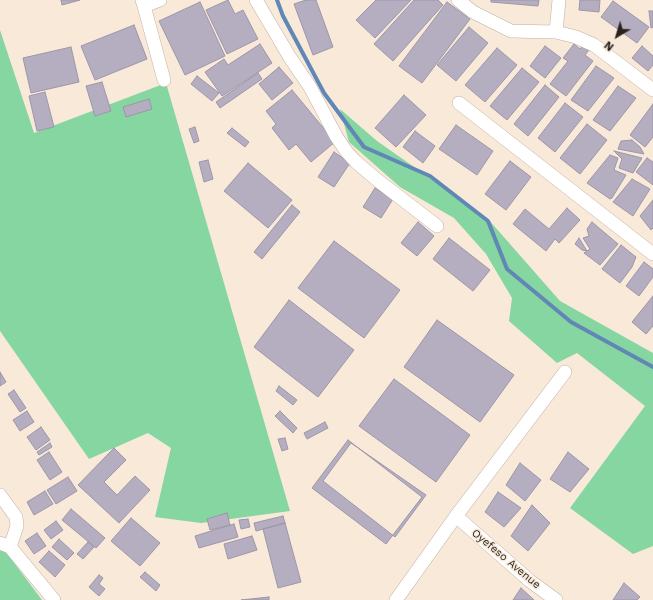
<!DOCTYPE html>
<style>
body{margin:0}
#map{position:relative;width:653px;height:600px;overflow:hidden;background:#f8e9d9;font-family:"Work Sans",sans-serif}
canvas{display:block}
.north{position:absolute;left:597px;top:16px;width:40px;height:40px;-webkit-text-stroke:3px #f8e9d9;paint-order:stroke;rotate:218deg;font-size:11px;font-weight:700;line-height:16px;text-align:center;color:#28221c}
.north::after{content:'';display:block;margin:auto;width:14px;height:18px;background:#28221c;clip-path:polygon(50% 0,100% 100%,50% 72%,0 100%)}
</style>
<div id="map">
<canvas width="653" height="600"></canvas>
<div class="north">N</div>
</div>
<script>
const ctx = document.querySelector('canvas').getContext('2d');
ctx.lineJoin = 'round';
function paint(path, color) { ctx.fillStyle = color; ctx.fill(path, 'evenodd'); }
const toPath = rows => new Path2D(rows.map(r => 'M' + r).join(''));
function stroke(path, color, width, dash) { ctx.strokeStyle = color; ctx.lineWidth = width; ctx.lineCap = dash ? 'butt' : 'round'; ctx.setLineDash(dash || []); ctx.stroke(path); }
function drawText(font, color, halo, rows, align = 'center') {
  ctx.font = font + ' "Work Sans",sans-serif'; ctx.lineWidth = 3; ctx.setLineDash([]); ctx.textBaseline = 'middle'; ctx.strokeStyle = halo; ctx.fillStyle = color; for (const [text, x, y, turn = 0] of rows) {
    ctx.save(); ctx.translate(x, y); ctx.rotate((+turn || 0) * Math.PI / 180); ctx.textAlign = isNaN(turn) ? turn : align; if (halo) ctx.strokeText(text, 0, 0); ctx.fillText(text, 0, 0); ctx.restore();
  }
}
paint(toPath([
 [0,30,34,133,166,83,290,511,201,523,155,517,171,448,148,433,89,459,0,331],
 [340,109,377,141,488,219,560,301,653,353,653,546,633,554,570,508,645,406,577,353,557,363,509,321,512,298,486,254,454,218,400,187,349,142],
 [0,544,42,600,0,600]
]), '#85d6a1');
stroke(toPath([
 [277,0,283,16,324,93,364,147,430,176,488,221,507,269,571,322,653,367]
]), '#6187b7', 4);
const building = toPath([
 [61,0,80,0,62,5,61,0],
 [228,0,235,14,243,10,258,39,227,54,206,10,228,0],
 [306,0,316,0,333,47,313,55,294,4,306,0],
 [376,0,411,0,375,38,356,20,376,0],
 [414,0,438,0,443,5,393,61,374,44,414,0],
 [491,0,539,0,538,6,491,2,491,0],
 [580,0,600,0,599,12,579,10,580,0],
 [613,1,649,27,637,43,601,17,613,1],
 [200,2,225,56,185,75,159,21,200,2],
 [447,2,470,19,422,83,399,66,447,2],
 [649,11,653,11,653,27,651,28,649,11],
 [134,25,147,59,95,80,81,46,134,25],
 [469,27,488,43,456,81,437,65,469,27],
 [260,44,272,63,222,96,205,72,224,59,228,65,260,44],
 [574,44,580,49,583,45,589,50,585,55,593,61,566,96,550,84,568,61,563,58,574,44],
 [545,46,561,58,545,78,530,66,545,46],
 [642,46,653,56,653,65,648,71,632,58,642,46],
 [71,47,79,82,31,93,23,58,71,47],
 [497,48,517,65,485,102,465,85,497,48],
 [596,66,614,78,588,111,571,100,596,66],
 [279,67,293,83,272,100,259,84,279,67],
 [522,68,539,82,507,120,490,106,522,68],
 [258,73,262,79,220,108,216,102,258,73],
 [197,76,219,93,212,101,191,84,197,76],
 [102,82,111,111,95,116,86,86,102,82],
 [545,85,559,97,528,136,514,124,545,85],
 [618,86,636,98,610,131,593,120,618,86],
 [292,90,335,142,311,162,296,144,289,150,272,128,276,124,266,111,292,90],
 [45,92,54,127,37,131,29,96,45,92],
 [404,95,426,115,396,147,375,128,404,95],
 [149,99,152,109,126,117,123,107,149,99],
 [565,103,583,117,555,152,538,138,565,103],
 [653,104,653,137,645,147,630,135,653,104],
 [587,124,607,140,580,174,560,158,587,124],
 [456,125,493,151,477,175,439,149,456,125],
 [195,127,199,141,194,143,189,129,195,127],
 [232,128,249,142,245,147,227,133,232,128],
 [415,131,435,146,423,163,403,147,415,131],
 [632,140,640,147,644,154,618,149,621,141,632,140],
 [614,151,642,158,633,173,619,168,622,159,614,151],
 [334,152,350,163,334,187,318,177,334,152],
 [610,155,618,158,614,170,626,175,612,198,610,199,587,183,610,155],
 [647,158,653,162,653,185,636,172,647,158],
 [208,160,213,179,204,182,199,162,208,160],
 [510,161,531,177,506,210,485,194,510,161],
 [248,163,292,200,268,228,224,191,248,163],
 [632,179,650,189,633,216,613,202,632,179],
 [375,188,393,199,381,218,363,207,375,188],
 [653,200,653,228,651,230,640,216,653,200],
 [292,205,300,212,262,259,254,252,292,205],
 [567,208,580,220,559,243,555,239,546,251,513,224,525,209,549,229,567,208],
 [418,222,434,236,417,256,401,243,418,222],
 [592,222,618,244,600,265,584,253,590,249,583,238,589,236,587,229,592,222],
 [449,238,490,270,473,291,433,259,449,238],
 [579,238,587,251,582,250,575,244,579,238],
 [334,241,400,290,364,338,298,288,334,241],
 [621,245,636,257,632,267,620,283,602,269,621,245],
 [644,262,653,269,653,277,639,296,626,286,644,262],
 [653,296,653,326,646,334,632,322,653,296],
 [289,300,354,350,318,397,254,347,289,300],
 [437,320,514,375,480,422,404,367,437,320],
 [0,372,6,382,0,386,0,372],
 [394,379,470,435,436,482,359,426,394,379],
 [279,386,297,400,293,405,276,391,279,386],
 [14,390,26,408,20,412,8,394,14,390],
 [27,411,34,422,20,431,13,420,27,411],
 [280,411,297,428,293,433,275,416,280,411],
 [325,422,328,428,307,439,304,433,325,422],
 [41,427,50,440,36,450,27,437,41,427],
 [285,438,288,449,282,451,278,439,285,438],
 [348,440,422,497,386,544,312,488,348,440],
 [50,443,52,447,39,455,37,452,50,443],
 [351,443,426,495,395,537,323,481,351,443],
 [114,448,126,460,104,482,117,495,135,476,150,490,119,523,78,485,114,448],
 [49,452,62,472,50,480,37,460,49,452],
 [568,452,589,469,570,492,550,479,568,452],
 [520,463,541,480,525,501,506,485,520,463],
 [68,477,77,491,56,504,47,490,68,477],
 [45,491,53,504,34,515,27,502,45,491],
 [498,492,521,508,504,527,485,512,498,492],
 [532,505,550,523,528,551,511,536,532,505],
 [71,509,105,538,96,548,62,520,71,509],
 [227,513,230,525,210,530,207,519,227,513],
 [283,516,285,523,256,531,254,523,283,516],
 [131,518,160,543,140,566,111,541,131,518],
 [248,519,250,527,241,529,239,520,248,519],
 [56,521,63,530,51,539,44,530,56,521],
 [285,523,301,582,278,588,263,529,285,523],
 [234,524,238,537,199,548,195,536,234,524],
 [37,533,46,546,34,554,25,541,37,533],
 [252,536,257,550,228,559,224,544,252,536],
 [59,539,74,553,67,560,52,547,59,539],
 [88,542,94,547,83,559,77,554,88,542],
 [49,551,65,565,55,577,39,562,49,551],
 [145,572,160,585,156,591,140,577,145,572],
 [99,575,103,578,99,584,105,589,99,596,89,587,99,575],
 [624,583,640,597,637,600,613,600,624,583],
 [521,588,534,600,513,600,521,588],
 [269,597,269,600,241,600,269,597]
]);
paint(building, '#b5adc0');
stroke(building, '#9d96a8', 1);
const minor = toPath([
 [142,0,144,6,160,0],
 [256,0,289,56,310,87,336,136,346,151,356,162,376,179,437,226],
 [458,0,473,12,511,31,556,32,576,37,594,45,653,90],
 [144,6,164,80],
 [556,32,559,0],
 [459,103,653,254],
 [0,495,16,517,17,526,10,547],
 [456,516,530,581,556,600],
 [0,543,10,547,54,600],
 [396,600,456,516,565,372]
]);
stroke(minor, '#c0b1a2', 14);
stroke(minor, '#fff', 13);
drawText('11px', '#28221c', '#f8e9d9', [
 ["Oyefeso Avenue",506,559,40]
]);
</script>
